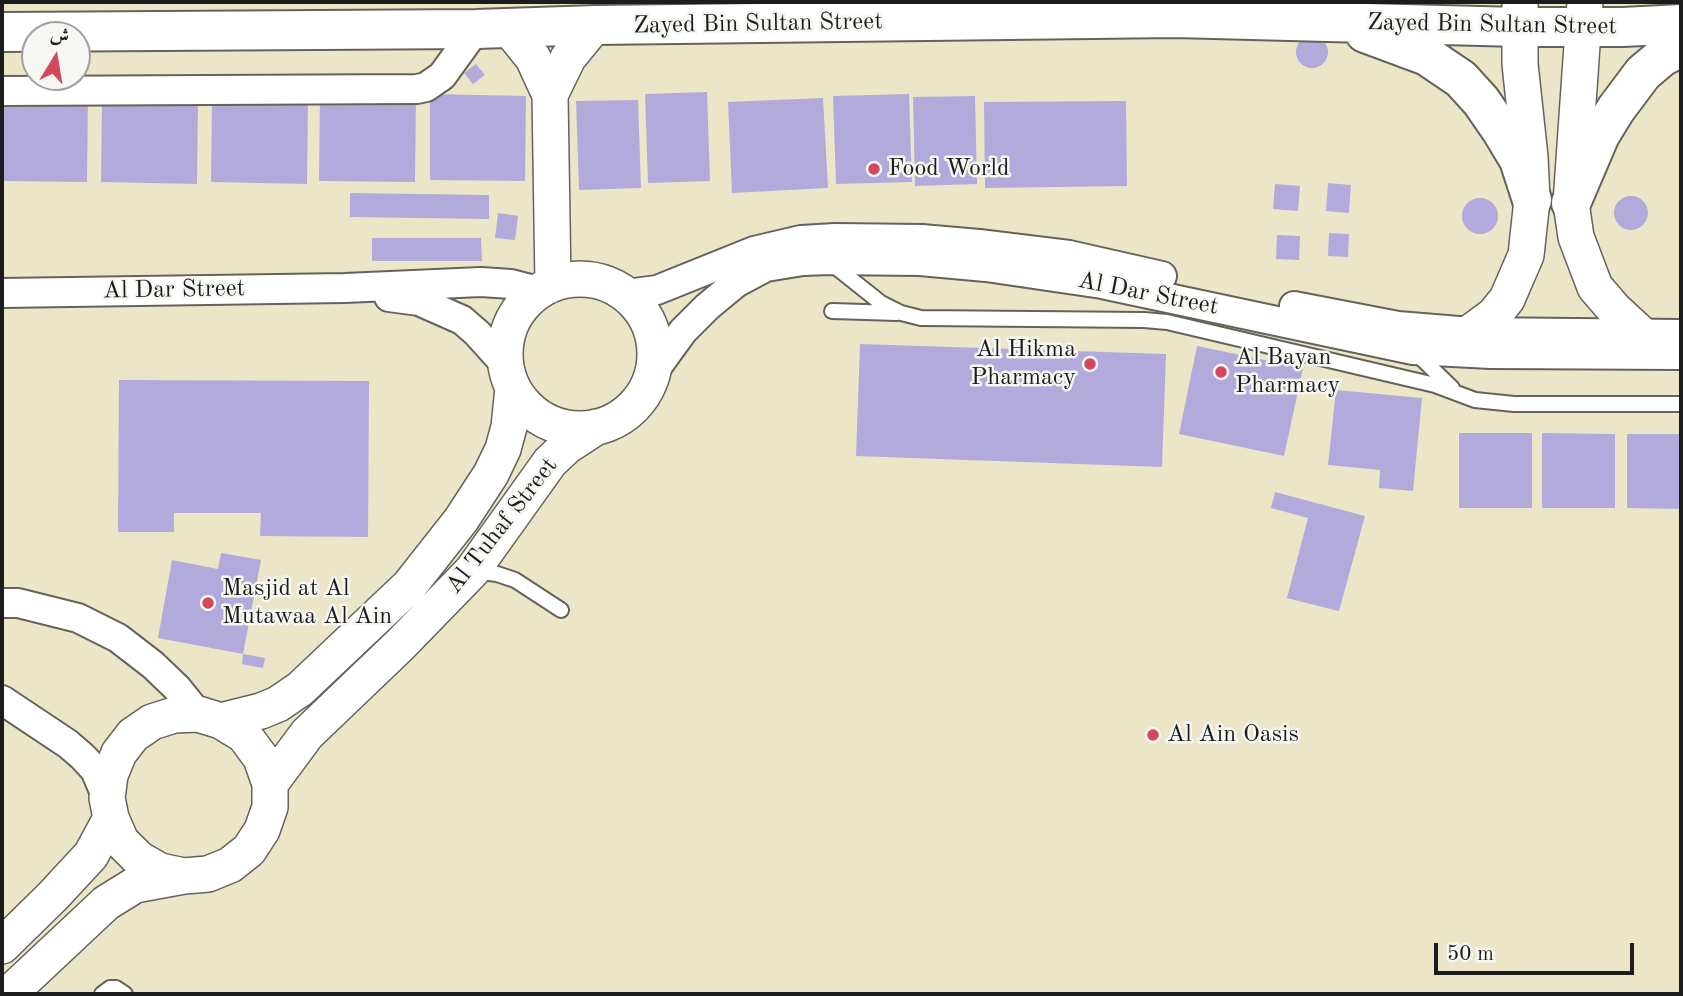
<!DOCTYPE html>
<meta charset="utf-8">
<style>
body{margin:0}
#map{position:relative;width:1683px;height:996px;overflow:hidden;background:#ece6c9;font-family:"Old Standard TT",Amiri,serif}
canvas{display:block}
.frame{position:absolute;inset:0;border:4px solid #1c1c1c;pointer-events:none}
.north{position:absolute;left:21px;top:21px;width:70px;height:70px;box-sizing:border-box;background:#f6f6f2;border:2px solid #9f9f9c;border-radius:50%;rotate:11deg;font-size:19px;font-weight:700;line-height:28px;text-align:center;color:#1c1c1c}
.north::after{content:'';display:block;margin:auto;width:24px;height:32px;background:#d1495b;clip-path:polygon(50% 0,100% 100%,50% 72%,0 100%)}
.scale{position:absolute;left:1434px;top:943px;width:200px;height:32px;box-sizing:border-box;border:4px solid #1c1c1c;border-top:0;padding-left:9px;font-size:21px;line-height:24px;white-space:nowrap;color:#1c1c1c;-webkit-text-stroke:5px #f6f6f2;paint-order:stroke}
</style>
<div id="map">
<canvas width="1683" height="996"></canvas>
<div class="frame"></div>
<div class="north">ش</div>
<div class="scale">50 m</div>
</div>
<script>
const ctx = document.querySelector('canvas').getContext('2d');
ctx.lineJoin = 'round';
function paint(path, color) { ctx.fillStyle = color; ctx.fill(path, 'evenodd'); }
const toPath = rows => new Path2D(rows.map(r => 'M' + r).join(''));
function stroke(path, color, width, dash) { ctx.strokeStyle = color; ctx.lineWidth = width; ctx.lineCap = dash ? 'butt' : 'round'; ctx.setLineDash(dash || []); ctx.stroke(path); }
function drawText(font, color, halo, rows, align = 'center') {
  ctx.font = font + ' "Old Standard TT",serif'; ctx.lineWidth = 5; ctx.setLineDash([]); ctx.textBaseline = 'middle'; ctx.strokeStyle = halo; ctx.fillStyle = color; for (const [text, x, y, turn = 0] of rows) {
    ctx.save(); ctx.translate(x, y); ctx.rotate((+turn || 0) * Math.PI / 180); ctx.textAlign = isNaN(turn) ? turn : align; if (halo) ctx.strokeText(text, 0, 0); ctx.fillText(text, 0, 0); ctx.restore();
  }
}
paint(toPath([
 '1296 52a16 16 0 1 1 32 0a16 16 0 1 1-32 0Z',
 [476,64,485,75,473,84,464,73],
 [707,92,710,181,648,183,645,94],
 [430,94,526,96,525,181,430,180],
 [909,94,912,182,836,184,833,96],
 [320,95,416,97,415,182,319,181],
 [2,96,88,97,87,182,2,181],
 [975,96,977,184,915,186,913,97],
 [102,97,198,98,197,184,101,182],
 [212,97,308,98,307,184,211,182],
 [823,98,828,188,732,193,728,102],
 [638,100,641,188,579,190,576,101],
 [1126,101,1127,186,985,188,984,102],
 [1328,183,1351,185,1349,213,1326,211],
 [1275,184,1300,186,1298,211,1273,209],
 [350,193,489,195,489,219,350,217],
 '1614 213a17 17 0 1 1 34 0a17 17 0 1 1-34 0Z',
 '1462 216a18 18 0 1 1 36 0a18 18 0 1 1-36 0Z',
 [498,213,518,216,515,240,495,238],
 [1329,233,1349,234,1348,257,1328,256],
 [1277,235,1300,236,1299,260,1276,259],
 [372,238,481,238,482,261,372,261],
 [860,344,1166,354,1162,467,856,456],
 [1197,346,1303,368,1284,456,1179,434],
 [119,380,369,381,368,537,260,536,261,513,174,513,174,532,118,532],
 [1336,390,1422,398,1413,491,1379,488,1380,470,1328,465],
 [1459,433,1532,433,1532,508,1459,508],
 [1542,433,1615,434,1615,508,1542,508],
 [1627,434,1681,434,1681,509,1627,508],
 [1275,492,1365,516,1339,611,1287,598,1308,518,1271,508],
 [221,553,261,560,243,654,158,638,172,560,218,569],
 [243,654,265,658,263,668,242,664]
]), '#b2aada');
const service = toPath([
 [832,264,881,303,901,313,921,318,1144,320,1167,322,1435,385,1475,400,1514,404,1681,404],
 [832,311,897,313],
 [1414,351,1452,388],
 [473,571,497,574,515,580,561,610],
 [102,994,110,988,116,988,125,994]
]);
const minor = toPath([
 [2,91,417,89,426,87,442,76,476,29],
 [2,293,345,288,481,282,511,284,538,291],
 [626,294,657,290,754,251,801,240,835,238,922,239,979,244,1069,255,1162,276],
 [389,297,419,301,462,320,477,333,505,364],
 [1294,306,1398,326,1471,332,1681,334],
 [654,371,683,331,707,307,736,283,766,267,803,261,829,260,920,261,986,267,1102,284,1413,350,1491,354,1681,355],
 [2,603,18,603,78,618,118,638,153,665,177,688,198,714],
 [2,700,68,744,83,757,95,770,107,798]
]);
const tertiary = toPath([
 [1585,2,1571,203,1576,237,1595,287,1614,309,1641,334],
 [508,27,533,58,550,95,553,284],
 [550,95,568,58,595,25],
 '505 354a75 75 0 1 1 150 0a75 75 0 1 1-150 0Z',
 [1471,332,1494,315,1507,299,1526,255,1532,200,1530,157,1520,64,1520,2],
 [221,721,244,735,261,758,270,784,270,807,262,830,249,850,230,865,208,874,184,876,160,871,139,859,121,841,111,818,107,798,110,775,119,753,133,735,152,722,174,715,198,714,221,721,261,711,278,704,300,689,409,586,461,520,491,474,503,449,509,427,513,388],
 [270,784,307,734,400,645,472,571,550,462,567,446,596,427],
 [2,946,53,896,91,855,111,818],
 [9,994,106,903,135,885,184,876]
]);
const trunk = toPath([
 [2,32,476,29,595,25,1175,18,1519,27,1623,27,1681,24],
 [1365,33,1427,56,1461,79,1481,101,1501,130,1519,160,1532,200],
 [1571,203,1600,135,1616,109,1643,73,1662,57,1681,47]
]);
stroke(service, '#656359', 18);
stroke(minor, '#656359', 32);
stroke(tertiary, '#656359', 38);
stroke(trunk, '#656359', 42);
stroke(service, '#fff', 14);
stroke(minor, '#fff', 28);
stroke(tertiary, '#fff', 35);
stroke(trunk, '#fff', 38);
for (const [x, y, r, color] of [
 [874,169,7,"#d1495b"],
 [1090,364,7,"#d1495b"],
 [1221,372,7,"#d1495b"],
 [208,603,7,"#d1495b"],
 [1153,735,7,"#d1495b"]
]) { const dot = new Path2D(); dot.arc(x, y, r, 0, 2 * Math.PI); ctx.fillStyle = color; ctx.fill(dot); stroke(dot, '#f6f6f2', 2.5); }
drawText('24px', '#1c1c1c', '#f6f6f2', [
 ["Zayed Bin Sultan Street",758,24,-1],
 ["Zayed Bin Sultan Street",1492,25,1],
 ["Al Dar Street",174,290,-1],
 ["Al Dar Street",1148,294,11],
 ["Al Tuhaf Street",502,526,-52]
]);
drawText('24px', '#1c1c1c', '#f6f6f2', [
 ["Food World",888,169],
 ["Al Hikma",1076,350,"right"],
 ["Pharmacy",1076,378,"right"],
 ["Al Bayan",1235,358],
 ["Pharmacy",1235,386],
 ["Masjid at Al",222,589],
 ["Mutawaa Al Ain",222,617],
 ["Al Ain Oasis",1167,735]
], 'left');
</script>
